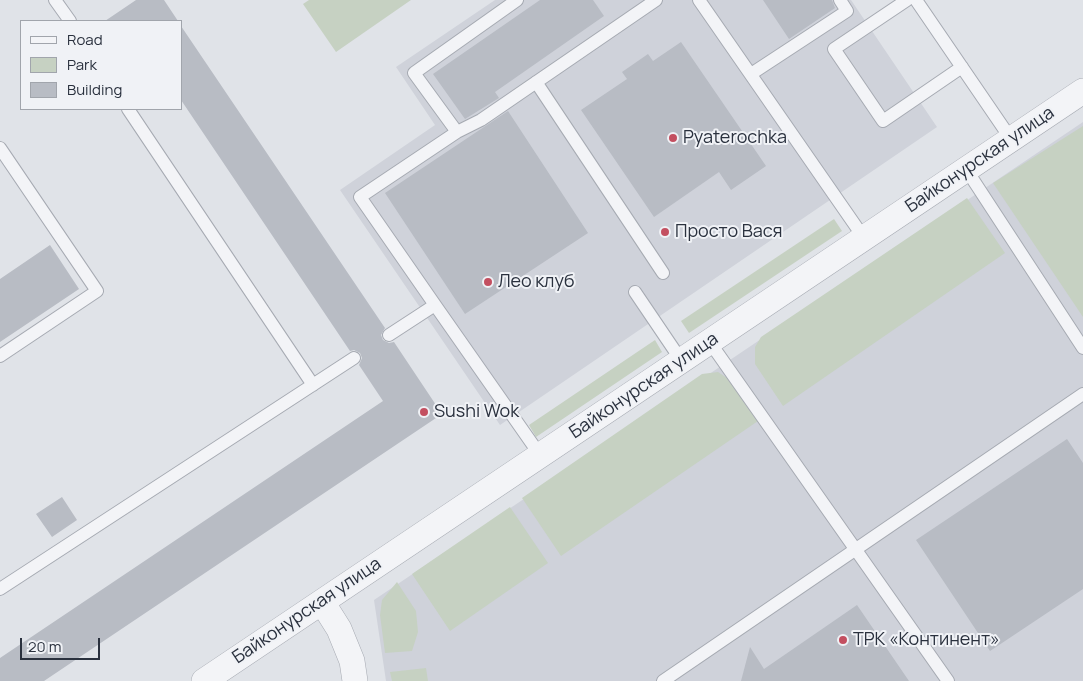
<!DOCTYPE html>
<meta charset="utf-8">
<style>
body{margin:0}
#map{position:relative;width:1083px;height:681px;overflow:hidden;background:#e0e3e8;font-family:Manrope,sans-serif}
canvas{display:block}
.legend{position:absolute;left:20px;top:20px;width:162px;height:90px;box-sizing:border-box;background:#f0f2f6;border:1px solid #a1a5ac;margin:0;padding:6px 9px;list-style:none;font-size:15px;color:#2a313e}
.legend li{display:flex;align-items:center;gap:10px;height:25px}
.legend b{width:25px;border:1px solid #a1a5ac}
.scale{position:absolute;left:20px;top:638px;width:80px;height:22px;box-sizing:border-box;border:2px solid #2a313e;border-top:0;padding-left:6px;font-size:15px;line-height:18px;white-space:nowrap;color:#2a313e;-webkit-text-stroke:4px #f0f2f6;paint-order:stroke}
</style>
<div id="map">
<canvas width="1083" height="681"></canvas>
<ul class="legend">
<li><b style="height:6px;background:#f3f4f7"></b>Road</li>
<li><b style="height:14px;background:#c6d1c2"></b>Park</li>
<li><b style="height:14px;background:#b8bcc4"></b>Building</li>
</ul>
<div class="scale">20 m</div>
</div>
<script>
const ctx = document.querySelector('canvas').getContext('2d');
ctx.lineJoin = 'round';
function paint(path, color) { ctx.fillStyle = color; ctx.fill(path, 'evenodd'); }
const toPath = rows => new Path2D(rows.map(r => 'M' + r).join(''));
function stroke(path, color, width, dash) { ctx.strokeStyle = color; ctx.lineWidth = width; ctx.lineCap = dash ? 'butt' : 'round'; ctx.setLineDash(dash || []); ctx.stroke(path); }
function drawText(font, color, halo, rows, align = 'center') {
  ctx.font = font + ' Manrope,sans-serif'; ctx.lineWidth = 4; ctx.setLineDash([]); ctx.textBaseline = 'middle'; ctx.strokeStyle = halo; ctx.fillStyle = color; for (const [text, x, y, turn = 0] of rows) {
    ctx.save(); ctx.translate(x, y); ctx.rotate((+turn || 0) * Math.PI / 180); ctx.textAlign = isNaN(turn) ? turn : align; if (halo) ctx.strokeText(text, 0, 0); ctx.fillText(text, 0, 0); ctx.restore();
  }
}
paint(toPath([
 [495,0,851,0,937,127,500,425,340,190,435,125,396,67],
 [1083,122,1083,681,386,681,374,600]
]), '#cfd2da');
paint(toPath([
 [309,0,411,0,336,52,303,4],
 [1083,126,1083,317,993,183],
 [967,198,1005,253,783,406,755,364,755,347,761,337],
 [834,219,842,231,689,333,681,321],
 [655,340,662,352,536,437,529,425],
 [718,372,730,380,758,421,561,556,522,498,702,374],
 [510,507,548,563,450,631,412,574],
 [397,582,416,611,418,632,412,651,385,653,380,615,382,600],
 [426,668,428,681,392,681,390,672]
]), '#c6d1c2');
paint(toPath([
 [136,0,164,0,178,21,105,21],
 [540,0,593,0,604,16,495,92,499,98,465,119,433,74],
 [763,0,832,0,835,8,789,39],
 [181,26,385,328,381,335,383,340,389,343,394,342,442,414,44,681,0,681,0,658,383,401,359,365,362,358,360,353,354,350,350,351,181,100],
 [681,42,766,166,731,190,719,172,654,217,581,110,627,79,622,72,648,54,653,61],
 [508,111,588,233,465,314,385,193],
 [50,245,79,289,0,342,0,279],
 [1067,439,1083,463,1083,589,990,651,916,540],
 [62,497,77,520,52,537,36,514],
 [857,605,909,681,741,681,750,647,764,669]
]), '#b8bcc4');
const service = toPath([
 [55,0,70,21],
 [699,0,864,238],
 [907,0,834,49,883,121,962,67],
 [916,0,1011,139],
 [751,74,847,11,840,0],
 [536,82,663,273],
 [128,109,313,385],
 [457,132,414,73,517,0],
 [0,148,97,291,0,356],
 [966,169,1083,348],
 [635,292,681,360],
 [435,305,360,197,457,132,481,120,656,0],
 [389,335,435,305,540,455],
 [709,341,948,681],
 [0,589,354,358],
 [663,681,1083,394]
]);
const minor = toPath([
 [322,602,339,629,352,661,355,681],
 [204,681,1083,91]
]);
stroke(service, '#a6aab2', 14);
stroke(minor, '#a6aab2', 26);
stroke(service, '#f3f4f7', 12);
stroke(minor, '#f3f4f7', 25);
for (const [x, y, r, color] of [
 [673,138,5,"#c34f60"],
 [665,232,5,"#c34f60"],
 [488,282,5,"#c34f60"],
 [424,412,5,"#c34f60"],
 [843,640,5,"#c34f60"]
]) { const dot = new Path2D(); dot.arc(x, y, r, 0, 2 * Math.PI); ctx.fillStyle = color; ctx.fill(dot); stroke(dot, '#f0f2f6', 2); }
drawText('18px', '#2a313e', '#f0f2f6', [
 ["Pyaterochka",683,138],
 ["Просто Вася",675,232],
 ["Лео клуб",498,282],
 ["Sushi Wok",434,412],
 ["ТРК «Континент»",853,640]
], 'left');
drawText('18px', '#2a313e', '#f0f2f6', [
 ["Байконурская улица",980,160,-34],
 ["Байконурская улица",644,386,-34],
 ["Байконурская улица",307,611,-34]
]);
</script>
